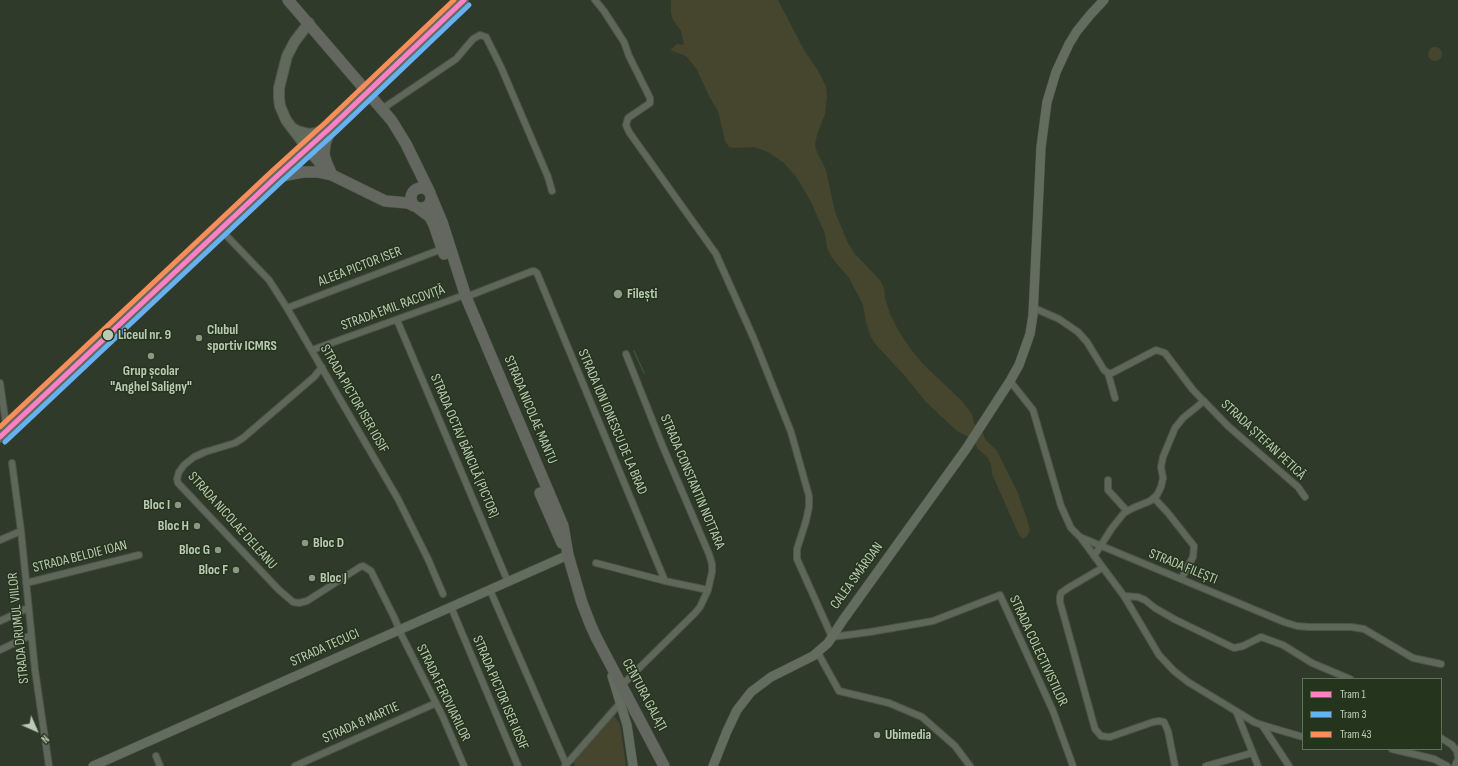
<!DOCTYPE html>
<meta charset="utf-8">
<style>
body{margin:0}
#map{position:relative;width:1458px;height:766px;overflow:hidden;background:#303a2a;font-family:"Sofia Sans Condensed",sans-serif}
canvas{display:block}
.legend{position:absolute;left:1302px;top:678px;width:140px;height:72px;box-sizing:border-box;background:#25351d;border:1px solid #61715a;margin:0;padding:5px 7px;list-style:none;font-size:12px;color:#bbcab5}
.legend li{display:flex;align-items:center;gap:8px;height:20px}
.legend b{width:20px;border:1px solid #61715a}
.north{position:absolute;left:16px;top:710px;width:40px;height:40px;-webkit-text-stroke:3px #25351d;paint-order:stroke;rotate:135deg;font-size:11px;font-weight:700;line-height:16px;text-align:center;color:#bbcab5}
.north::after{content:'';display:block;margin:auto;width:14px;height:18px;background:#bbcab5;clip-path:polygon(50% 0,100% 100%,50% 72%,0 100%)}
</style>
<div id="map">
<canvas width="1458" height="766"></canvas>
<ul class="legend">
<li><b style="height:5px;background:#ff80c5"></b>Tram 1</li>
<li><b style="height:5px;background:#66b1f2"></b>Tram 3</li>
<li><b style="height:5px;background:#fa8e5a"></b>Tram 43</li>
</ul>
<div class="north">N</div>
</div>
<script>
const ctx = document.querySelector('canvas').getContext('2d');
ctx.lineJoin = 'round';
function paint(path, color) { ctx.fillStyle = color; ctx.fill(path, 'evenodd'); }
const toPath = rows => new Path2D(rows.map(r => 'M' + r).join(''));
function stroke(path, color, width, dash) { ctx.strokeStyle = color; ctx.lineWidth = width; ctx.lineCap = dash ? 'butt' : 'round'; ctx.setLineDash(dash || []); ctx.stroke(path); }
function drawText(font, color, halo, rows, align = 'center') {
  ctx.font = font + ' "Sofia Sans Condensed",sans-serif'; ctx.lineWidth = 3; ctx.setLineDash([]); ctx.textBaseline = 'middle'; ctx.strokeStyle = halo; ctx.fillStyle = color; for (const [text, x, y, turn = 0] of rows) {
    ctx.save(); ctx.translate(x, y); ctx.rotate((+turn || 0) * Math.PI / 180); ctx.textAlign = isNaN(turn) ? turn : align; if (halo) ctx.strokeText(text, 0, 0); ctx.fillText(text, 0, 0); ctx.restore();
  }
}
paint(toPath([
 [671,0,778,0,804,50,817,69,826,86,827,97,825,114,817,135,815,145,817,152,826,170,835,212,848,243,855,254,880,280,884,288,885,298,890,314,898,330,910,348,923,364,962,401,972,414,974,424,982,430,985,439,997,451,1017,491,1027,519,1030,530,1027,536,1023,539,1019,535,992,474,991,465,988,458,977,448,974,440,957,431,926,402,905,376,876,345,871,337,866,322,863,305,858,295,849,278,832,258,827,248,825,234,811,202,797,178,784,163,768,152,754,147,733,148,729,147,725,141,718,111,710,98,696,68,686,56,670,50,677,44,684,45,681,31,673,20,671,13],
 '1428 54a7 7 0 1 1 14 0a7 7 0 1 1-14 0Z',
 [614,716,620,724,626,766,575,766,573,760]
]), '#45462d');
stroke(toPath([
 [634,351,644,373]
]), '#3b572d', 1.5);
const street = toPath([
 [595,0,604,11,624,42,629,56,650,98,650,103,628,118,626,125,629,132,716,254,754,339,791,432,809,496,809,507,806,521,797,549,797,559,832,637,870,632,933,621,1000,595,1053,711,1073,766],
 [382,109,456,59,473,39,480,35,486,37,501,67,548,177,552,191],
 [221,230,269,280,287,308,398,499,428,559,443,594],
 [466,297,530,272,534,271,537,273,665,581],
 [287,308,442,249],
 [1034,308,1059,319,1078,332,1087,342,1104,370,1108,373,1112,373,1156,350,1165,353,1193,390,1228,426,1298,487,1305,497],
 [397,320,508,582],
 [312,350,459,297],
 [322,367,314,377,243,438,235,443,205,452,194,457,184,465,179,472,177,479,178,483,279,590,293,602,299,603,307,601,360,567,363,566,371,571,394,617,402,636,443,717,464,766],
 [1108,373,1115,398],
 [1010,381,1033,410,1061,506,1071,528,1080,537,1284,622,1297,626,1309,627,1351,627,1364,629,1413,658,1441,664],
 [0,383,7,431],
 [12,463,21,531,35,670,49,766],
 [1108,480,1108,490,1127,511],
 [1154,498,1168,513,1194,546,1193,557,1181,579],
 [1081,538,1124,596,1159,655,1174,671,1188,682,1254,722,1262,725,1303,737],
 [0,540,21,531],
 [1094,556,1112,528,1124,513,1133,508,1150,501,1157,495,1161,487,1163,478,1161,467,1163,457,1175,428,1183,418,1204,401],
 [596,563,665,581,708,590],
 [1102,568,1068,588,1061,593,1060,597,1060,602,1095,729,1101,736,1110,737,1153,722,1159,721,1164,722,1168,731,1175,766],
 [26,583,139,555],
 [490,590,566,764],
 [1124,596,1138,597,1145,600,1155,608,1174,619,1234,648,1243,646,1261,637,1283,645,1312,663,1350,679],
 [451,607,518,766],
 [0,621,28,608],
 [0,650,31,635],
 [818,653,839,691,889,703,922,717,955,746,970,766],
 [622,685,695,613,700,607,708,590,712,572,712,564,709,554,663,447,626,354],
 [1236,711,1258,766],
 [1262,725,1289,766],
 [1441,738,1452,745,1457,751,1458,757],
 [1392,749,1434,759,1447,766],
 [156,756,160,766],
 [295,766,436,703],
 [565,766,621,702],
 [1206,766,1252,753],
 [1455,766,1458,759]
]);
const secondary = toPath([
 [379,82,464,0],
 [331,127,353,106],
 [612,676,627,725,633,766],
 [93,766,568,555],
 [713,766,727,731,737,710,751,692,771,677,813,656,828,643,843,620,966,449,1010,381,1019,365,1030,334,1033,315,1041,147,1047,102,1056,72,1069,44,1077,31,1090,15,1104,0]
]);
const primary = toPath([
 [292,128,298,131,309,134,316,133,326,129],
 [308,149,286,120,280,106,279,98,279,88,287,56,295,41,309,23],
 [0,437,276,177,331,127]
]);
const highway = toPath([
 [288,0,392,121,406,144,430,193],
 [331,127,325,144,324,155,327,164,332,175],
 [308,149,327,171],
 [276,177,303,172,318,172,332,175,385,201,408,203,414,206],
 '411 198a10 10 0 1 1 20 0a10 10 0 1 1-20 0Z',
 [431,196,442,222,466,297,563,526,568,555,582,603,591,626,596,637,664,766],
 [418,208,430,217,434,225,444,254],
 [540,493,562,543]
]);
stroke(street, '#4c5448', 8);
stroke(secondary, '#4c5448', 10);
stroke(primary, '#4d5648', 12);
stroke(highway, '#4c5547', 12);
stroke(street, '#5f675b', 6);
stroke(secondary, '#626c5f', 9);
stroke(primary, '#61695d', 10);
stroke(highway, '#636760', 11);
const secondaryBridge = toPath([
 [353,106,379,82]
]);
stroke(secondaryBridge, '#4c5448', 10, []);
stroke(secondaryBridge, '#626c5f', 9);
stroke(toPath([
 [0,437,276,177,331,127,464,0]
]), '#ff80c5', 5);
stroke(toPath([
 [5,442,281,182,336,132,469,5]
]), '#66b1f2', 5);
stroke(toPath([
 [0,427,271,172,326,122,454,0]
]), '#fa8e5a', 5);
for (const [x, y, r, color] of [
 [618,294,5,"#8a9884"],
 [108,335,6,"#bbcab5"],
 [199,338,4,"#8a9884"],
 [151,356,4,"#8a9884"],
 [178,505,4,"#8a9884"],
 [197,526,4,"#8a9884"],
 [305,543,4,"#8a9884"],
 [218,550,4,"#8a9884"],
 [236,570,4,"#8a9884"],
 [312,578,4,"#8a9884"],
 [877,735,4,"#8a9884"]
]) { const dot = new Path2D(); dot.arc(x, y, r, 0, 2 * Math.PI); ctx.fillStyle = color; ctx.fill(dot); stroke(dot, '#25351d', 1.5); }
drawText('14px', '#bbcab5', '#25351d', [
 ["ALEEA PICTOR ISER",360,267,-21],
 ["STRADA EMIL RACOVIȚĂ",393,308,-20],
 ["STRADA PICTOR ISER IOSIF",354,399,60],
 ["STRADA NICOLAE MANTU",530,410,67],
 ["STRADA ION IONESCU DE LA BRAD",612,422,67],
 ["STRADA ȘTEFAN PETICĂ",1263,440,43],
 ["STRADA OCTAV BĂNCILĂ (PICTOR)",464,446,67],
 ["STRADA CONSTANTIN NOTTARA",692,482,67],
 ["STRADA NICOLAE DELEANU",232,521,48],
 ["STRADA BELDIE IOAN",80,557,-14],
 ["STRADA FILEȘTI",1183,567,22],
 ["CALEA SMÂRDAN",857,576,-54],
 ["STRADA DRUMUL VIILOR",19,628,-96],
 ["STRADA TECUCI",325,648,-24],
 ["STRADA COLECTIVISTILOR",1038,651,65],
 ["STRADA FEROVIARILOR",443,693,64],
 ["STRADA PICTOR ISER IOSIF",500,693,67],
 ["CENTURA GALAȚI",644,695,62],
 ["STRADA 8 MARTIE",361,723,-24]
]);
drawText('bold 14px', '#bbcab5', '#25351d', [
 ["Filești",627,294],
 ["Clubul",207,330],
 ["sportiv ICMRS",207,346],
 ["Grup școlar",151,371,"center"],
 ["\"Anghel Saligny\"",151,387,"center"],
 ["Bloc I",170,505,"right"],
 ["Bloc H",189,526,"right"],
 ["Bloc D",313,543],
 ["Bloc G",210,550,"right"],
 ["Bloc F",228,570,"right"],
 ["Bloc J",320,578],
 ["Ubimedia",885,735]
], 'left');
drawText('bold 14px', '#bbcab5', '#25351d', [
 ["Liceul nr. 9",118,335]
], 'left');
</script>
